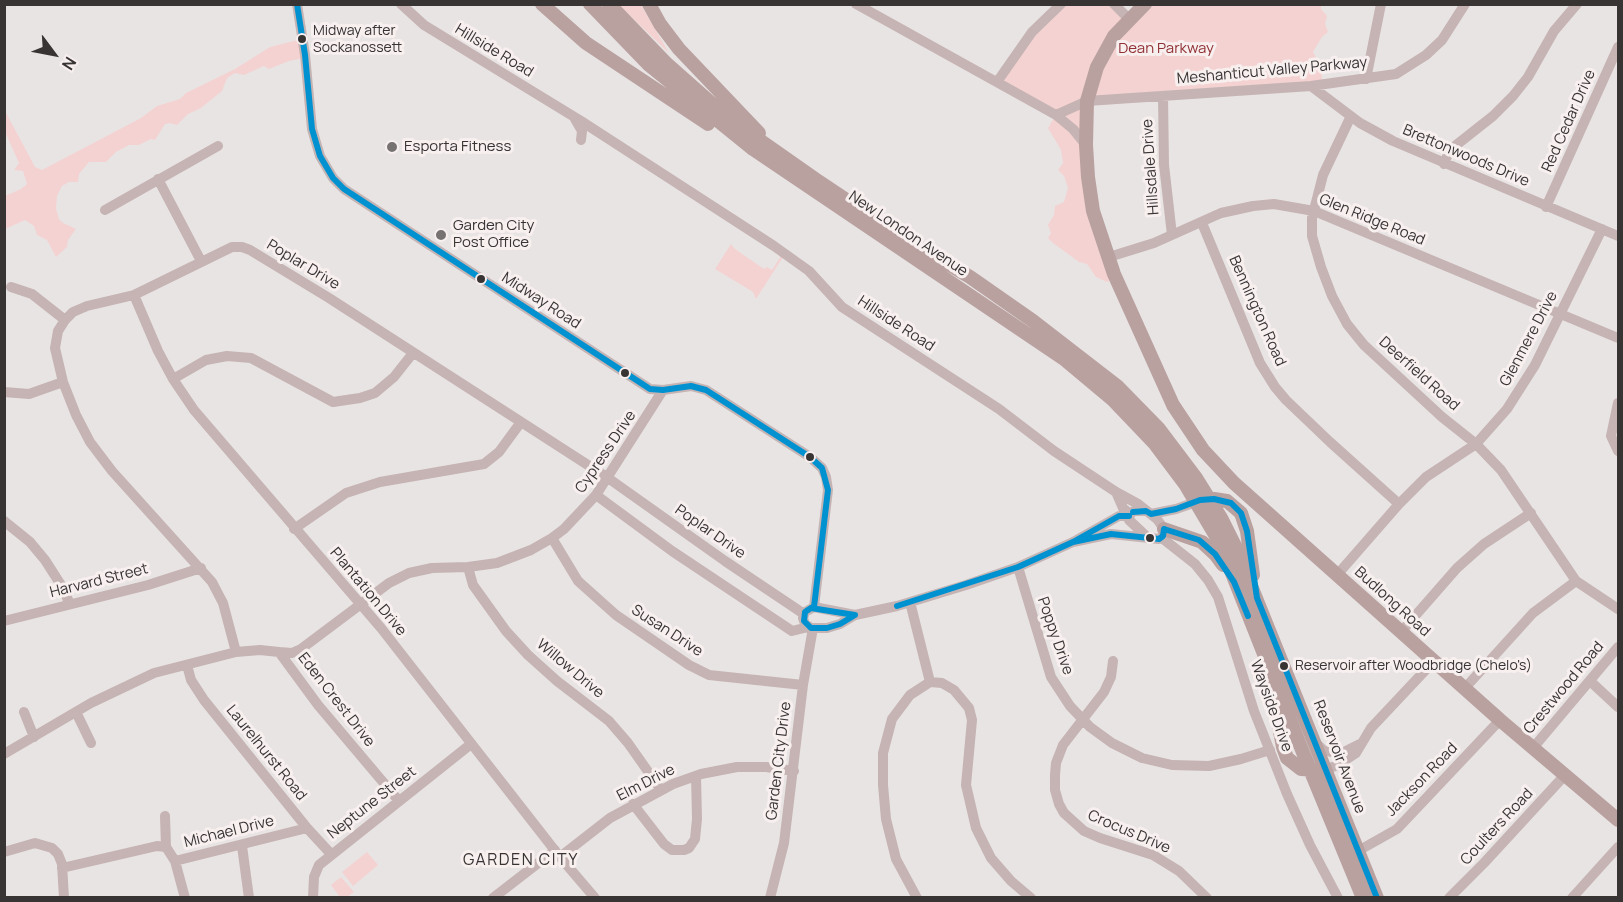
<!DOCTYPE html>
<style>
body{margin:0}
#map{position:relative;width:1623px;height:902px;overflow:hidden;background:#e9e4e4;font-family:Manrope,sans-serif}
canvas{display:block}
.frame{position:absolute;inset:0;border:6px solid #383434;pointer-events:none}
.north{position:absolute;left:24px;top:24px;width:60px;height:60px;-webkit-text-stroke:4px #f8efef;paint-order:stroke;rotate:122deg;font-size:16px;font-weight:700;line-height:24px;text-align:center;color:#383434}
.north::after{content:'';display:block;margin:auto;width:21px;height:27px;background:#383434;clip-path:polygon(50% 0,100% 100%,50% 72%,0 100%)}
</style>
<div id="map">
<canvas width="1623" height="902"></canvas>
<div class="frame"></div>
<div class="north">N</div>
</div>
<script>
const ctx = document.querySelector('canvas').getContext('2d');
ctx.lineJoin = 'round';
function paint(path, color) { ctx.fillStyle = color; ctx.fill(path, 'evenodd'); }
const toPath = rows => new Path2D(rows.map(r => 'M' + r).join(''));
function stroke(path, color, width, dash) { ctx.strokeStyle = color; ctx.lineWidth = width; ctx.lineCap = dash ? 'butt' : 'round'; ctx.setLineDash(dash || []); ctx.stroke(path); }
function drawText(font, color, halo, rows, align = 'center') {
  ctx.font = font + ' Manrope,sans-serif'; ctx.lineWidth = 6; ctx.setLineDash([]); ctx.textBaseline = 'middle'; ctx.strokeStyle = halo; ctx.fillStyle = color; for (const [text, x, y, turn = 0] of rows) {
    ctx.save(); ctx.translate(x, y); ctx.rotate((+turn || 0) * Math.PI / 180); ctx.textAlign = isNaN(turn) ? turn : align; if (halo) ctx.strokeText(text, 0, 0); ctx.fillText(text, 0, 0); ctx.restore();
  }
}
paint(toPath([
 [1321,4,1321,9,1327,16,1325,24,1328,32,1322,37,1313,52,1320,64,1323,85,1088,102,1088,167,1115,277,1107,282,1096,277,1087,264,1079,262,1053,243,1048,238,1051,233,1048,225,1054,215,1055,206,1064,202,1068,188,1064,176,1058,170,1063,163,1061,150,1048,128,1055,116,1000,84,1014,58,1063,5,1114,5,1128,18,1146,5],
 [619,5,641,5,669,53],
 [302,39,303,58,289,61,269,69,264,66,244,75,235,73,227,78,222,91,201,108,188,114,177,125,170,123,165,124,155,140,151,139,139,145,129,145,116,152,106,162,89,162,79,174,78,182,69,182,62,186,57,196,56,208,59,219,63,223,76,229,68,240,67,247,56,257,47,240,37,235,34,226,25,220,5,229,5,196,21,189,27,184,23,171,14,170,19,163,5,132,4,109,35,167,42,170,141,118,157,106,180,99,186,93,235,69,270,47],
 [731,244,735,249,764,269,767,267,772,270,781,256,783,257,756,299,753,292,715,269],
 [367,852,378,865,353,886,342,872],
 [341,877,354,892,347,897,340,897,331,885]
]), '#f3d2d1');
stroke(toPath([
 [297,4,305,55,312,129,320,156,333,178,344,189,650,389,663,390,691,386,706,390,810,457,822,468,826,477,828,490,814,607],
 [401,4,424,25,581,121,774,246,809,271,842,307,999,409,1054,451,1116,492,1138,504,1157,519,1164,529,1163,536,1159,539,1111,534,1073,542],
 [856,4,1056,115,1073,129,1086,145],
 [1114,4,1129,19],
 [1366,79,1381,4],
 [997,82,1032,32,1061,4],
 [1311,86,1360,123,1393,141,1618,236],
 [1163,96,1164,165,1172,235],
 [1056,115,1087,101,1311,86,1396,74,1426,55,1442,40,1465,4],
 [1351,116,1323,175,1312,218,1312,236,1321,267,1332,296,1347,324,1364,345,1442,417,1476,444,1501,470,1576,581,1618,609],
 [575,119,582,131,581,140],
 [1444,164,1448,154,1455,146,1493,116,1513,96,1528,77,1554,31,1577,4],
 [158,179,201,261],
 [1546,207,1618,47],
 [105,210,218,146],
 [1202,223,1260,363,1275,387,1286,400,1330,442,1399,504],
 [1109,257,1154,243,1221,213,1253,206,1274,204,1314,211,1618,338],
 [11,287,32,294,65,320],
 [134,295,158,351,173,379,194,410,381,628,560,857,595,898],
 [173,379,206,360,227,356,251,358,333,402,360,398,375,393,394,377,413,353],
 [4,392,29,394,63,382],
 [1618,403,1611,436,1618,451],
 [1116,492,1123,508,1130,514],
 [596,495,672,551,792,631,808,627],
 [1151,514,1176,509,1196,502],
 [4,521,30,542,45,560,61,585,70,604],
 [294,529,346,493,380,482,484,464,499,452,521,422],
 [1146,536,1129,520,1130,514,1134,511,1146,511],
 [552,538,578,581,616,615,689,665,709,675,803,685],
 [1162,538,1195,564,1208,580,1218,597,1254,711,1287,794,1310,845,1338,898],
 [468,567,473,585,506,631,528,655,557,681,609,721,628,743,661,790],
 [1018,567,1051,677,1070,706,1090,727,1112,743,1142,758,1172,765,1209,766,1241,759,1270,750],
 [1337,575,1399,504,1426,477,1476,444,1507,409,1535,365,1602,229],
 [910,602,930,682,910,695,892,719,883,753,883,785,886,819,896,859,917,898],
 [855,615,814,607,805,612,803,618,805,624,811,628,827,628,840,624,855,615,897,606,966,585,1018,567,1073,542,1119,516,1129,516],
 [4,621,148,585,201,568],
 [1401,632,1457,568,1484,544,1531,513],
 [236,652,223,603,212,582,112,471,90,442,76,415,63,382,55,348,58,331,65,320,73,312,87,306,134,295,232,247,242,247,250,250,329,298,608,478,725,561,804,614],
 [279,652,292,653,301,649,389,583,409,573,432,568,468,567,497,563,531,550,552,538,564,529,596,495,663,390],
 [1113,661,1111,677,1104,692,1063,745,1056,763,1055,775,1055,790,1059,804,1064,813,1084,831,1100,838,1153,855,1179,871,1207,898],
 [187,665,191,680,204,700,307,828,331,854],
 [1590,681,1618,707],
 [930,682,942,683,954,690,969,708,972,720,966,785,976,828,991,858,1011,881,1031,898],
 [1465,688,1533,613,1576,581],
 [24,712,34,737],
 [76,712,91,743],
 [1315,742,1323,750,1335,753,1344,752,1360,744],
 [1533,748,1618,647],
 [4,754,91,703,154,673,236,652,260,650,279,652,318,705,399,801],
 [1325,769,1336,766,1356,753,1371,728,1434,661],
 [633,804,664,844,672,850,684,850,689,848,695,839,697,819,696,776],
 [165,816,166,847],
 [242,846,249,898],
 [1358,851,1397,829,1500,720],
 [4,852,35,843,52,848,58,854,62,864,64,898],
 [560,857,610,818,673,784,701,774,737,767,766,767,794,771],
 [175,861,307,828],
 [62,868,157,846,166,847,175,861,185,898],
 [313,898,314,877,319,865,471,744],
 [493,898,555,850],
 [770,898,784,843,803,685,813,628],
 [1449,898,1484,863,1565,775],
 [1572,898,1618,847]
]), '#c5b4b3', 10);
stroke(toPath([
 [542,4,586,43,708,124],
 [590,4,648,64,753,149,1064,359,1113,400,1155,444,1185,484,1220,543,1302,750,1363,898],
 [609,4,667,64,728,118,815,179,899,235,970,277,1033,321,1117,386,1159,429,1196,478,1221,518,1235,546,1377,898],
 [649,4,660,24,679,49,759,133],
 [1145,4,1114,36,1097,67,1087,101,1086,145,1088,177,1093,211,1114,274,1173,405,1203,450,1234,483,1500,720,1618,820],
 [1203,500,1214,499,1227,501,1241,513,1247,531,1253,575],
 [1164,529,1202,542,1215,554,1223,565],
 [1272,691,1283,747,1287,758,1301,769,1317,770]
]), '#b9a1a0', 14);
stroke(toPath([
 [297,4,305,55,312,129,320,156,333,178,344,189,650,389,663,390,691,386,706,390,810,457,822,468,828,490,814,607],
 [1133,512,1146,511,1151,514,1176,509,1200,500,1214,499,1231,503,1241,513,1247,531,1257,598,1377,898],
 [1164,529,1199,540,1215,554,1234,582,1248,616],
 [1073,542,1119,516,1129,516],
 [1073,542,1111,534,1159,539,1163,536,1164,529],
 [1018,567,1073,542],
 [897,606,1018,567],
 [897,606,1018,567],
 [811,608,855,615,840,624,827,628,811,628,804,621,805,612,811,608]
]), '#0092d0', 6);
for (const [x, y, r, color] of [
 [302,39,5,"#383434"],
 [392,147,6,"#767272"],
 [441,235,6,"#767272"],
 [481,279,5,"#383434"],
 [625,373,5,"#383434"],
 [810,457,5,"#383434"],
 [1150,538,5,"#383434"],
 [1284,666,5,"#383434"]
]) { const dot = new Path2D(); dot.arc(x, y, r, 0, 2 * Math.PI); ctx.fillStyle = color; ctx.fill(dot); stroke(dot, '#f8efef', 2); }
drawText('14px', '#383434', '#f8efef', [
 ["Midway after",313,31],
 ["Sockanossett",313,48],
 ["Reservoir after Woodbridge (Chelo's)",1295,666]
], 'left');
drawText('15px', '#913135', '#f8efef', [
 ["Dean Parkway",1166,49]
]);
drawText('15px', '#383434', '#f8efef', [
 ["Hillside Road",494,51,31],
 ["Meshanticut Valley Parkway",1272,71,-5],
 ["Red Cedar Drive",1569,121,-66],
 ["Brettonwoods Drive",1466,156,23],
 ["Hillsdale Drive",1151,167,-94],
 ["Glen Ridge Road",1372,220,22],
 ["New London Avenue",908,234,34],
 ["Poplar Drive",303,265,31],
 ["Midway Road",541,301,33],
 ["Bennington Road",1257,311,66],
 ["Hillside Road",896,324,33],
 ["Glenmere Drive",1529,339,-62],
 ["Deerfield Road",1419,374,42],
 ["Cypress Drive",606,452,-56],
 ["Poplar Drive",710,532,35],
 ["Harvard Street",99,581,-14],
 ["Plantation Drive",368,592,50],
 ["Budlong Road",1392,602,42],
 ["Susan Drive",667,631,33],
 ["Poppy Drive",1055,636,71],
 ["Willow Drive",570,669,40],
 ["Crestwood Road",1564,688,-50],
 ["Eden Crest Drive",336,700,52],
 ["Wayside Drive",1271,706,70],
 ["Laurelhurst Road",266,753,51],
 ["Reservoir Avenue",1339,757,69],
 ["Garden City Drive",779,761,-83],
 ["Jackson Road",1422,780,-46],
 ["Elm Drive",646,783,-27],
 ["Neptune Street",372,803,-38],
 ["Coulters Road",1497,827,-47],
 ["Michael Drive",229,832,-14],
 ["Crocus Drive",1129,832,23]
]);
drawText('15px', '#383434', '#f8efef', [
 ["Esporta Fitness",404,147],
 ["Garden City",453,226],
 ["Post Office",453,243]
], 'left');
ctx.letterSpacing = '1.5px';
drawText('16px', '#383434', '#f8efef', [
 ["GARDEN CITY",521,861]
]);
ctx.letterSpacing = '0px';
</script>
